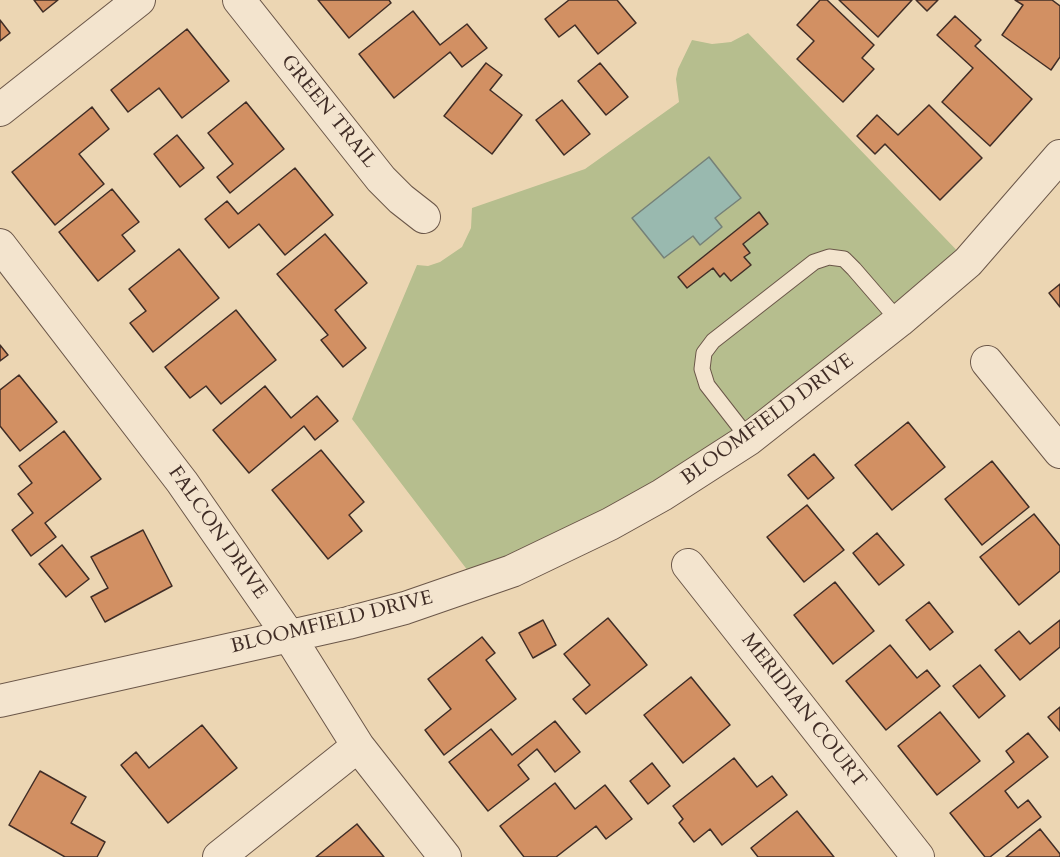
<!DOCTYPE html>
<style>
body{margin:0}
canvas{display:block;background:#ecd6b3}
</style>
<canvas width="1060" height="857"></canvas>
<script>
const ctx = document.querySelector('canvas').getContext('2d');
ctx.lineJoin = 'round';
function paint(path, color) { ctx.fillStyle = color; ctx.fill(path, 'evenodd'); }
const toPath = rows => new Path2D(rows.map(r => 'M' + r).join(''));
function stroke(path, color, width, dash) { ctx.strokeStyle = color; ctx.lineWidth = width; ctx.lineCap = dash ? 'butt' : 'round'; ctx.setLineDash(dash || []); ctx.stroke(path); }
function drawText(font, color, halo, rows, align = 'center') {
  ctx.font = font + ' Cardo,serif'; ctx.lineWidth = 6; ctx.setLineDash([]); ctx.textBaseline = 'middle'; ctx.strokeStyle = halo; ctx.fillStyle = color; for (const [text, x, y, turn = 0] of rows) {
    ctx.save(); ctx.translate(x, y); ctx.rotate((+turn || 0) * Math.PI / 180); ctx.textAlign = isNaN(turn) ? turn : align; if (halo) ctx.strokeText(text, 0, 0); ctx.fillText(text, 0, 0); ctx.restore();
  }
}
paint(toPath([
 [748,33,968,262,797,403,478,584,352,419,417,265,428,266,440,262,462,247,471,228,472,208,585,169,679,102,676,79,678,69,692,40,712,44,722,43,731,42]
]), '#b6be8e');
const water = toPath([
 [709,157,741,198,715,218,722,227,700,245,693,236,664,258,632,218,709,157]
]);
paint(water, '#99b9af');
stroke(water, '#758178', 1.5);
const building = toPath([
 [34,0,58,0,43,12,34,0],
 [318,0,389,0,391,3,349,38,318,0],
 [569,0,617,0,636,23,598,54,575,25,559,37,545,19,569,0],
 [820,0,827,0,874,45,862,58,874,69,843,102,797,59,814,41,797,25,820,0],
 [839,0,912,0,878,37,839,0],
 [916,0,938,0,927,11,916,0],
 [1015,0,1052,0,1060,6,1060,57,1051,70,1002,35,1023,5,1015,0],
 [413,11,440,45,467,24,487,48,462,67,450,52,394,98,359,54,413,11],
 [955,16,981,40,975,46,1032,99,990,146,942,102,973,68,937,35,955,16],
 [0,20,10,33,0,41,0,20],
 [187,29,229,81,182,118,159,88,128,112,111,90,187,29],
 [486,63,502,75,490,90,522,115,492,154,444,116,486,63],
 [600,63,628,97,606,115,578,81,600,63],
 [562,100,590,134,564,155,536,120,562,100],
 [246,102,284,149,230,193,217,177,233,164,208,133,246,102],
 [929,105,982,158,940,200,885,144,875,154,857,136,877,115,898,135,929,105],
 [92,107,109,129,79,154,104,184,55,225,12,172,92,107],
 [177,135,204,168,180,187,154,154,177,135],
 [295,168,333,215,285,255,259,224,229,248,205,219,227,201,238,214,295,168],
 [112,189,139,222,122,235,135,251,98,281,59,232,112,189],
 [759,212,768,224,743,244,750,253,744,257,751,265,731,281,724,273,720,277,713,268,687,288,678,277,759,212],
 [325,234,367,283,335,310,366,348,343,367,321,340,328,335,277,274,325,234],
 [179,249,219,298,153,352,130,323,146,311,129,289,179,249],
 [1060,284,1060,307,1049,293,1060,284],
 [236,310,276,360,221,404,206,386,190,398,165,367,236,310],
 [0,345,8,355,0,361,0,345],
 [19,375,57,422,20,451,0,426,0,390,19,375],
 [265,386,291,418,317,396,338,421,315,440,304,426,249,473,213,430,265,386],
 [908,422,945,467,892,510,855,465,908,422],
 [64,431,101,479,45,523,56,537,31,556,12,530,33,513,18,494,32,483,19,466,64,431],
 [321,450,364,502,349,515,362,531,328,559,272,490,321,450],
 [814,454,834,478,808,499,788,475,814,454],
 [992,461,1029,507,982,545,945,499,992,461],
 [807,505,844,550,804,582,767,537,807,505],
 [1034,514,1060,546,1060,571,1019,605,980,557,1034,514],
 [143,530,172,586,105,622,91,597,108,588,91,557,143,530],
 [877,533,904,565,879,585,853,553,877,533],
 [62,545,89,579,66,597,39,564,62,545],
 [835,582,874,631,833,664,794,615,835,582],
 [929,602,953,632,930,650,906,620,929,602],
 [608,618,647,665,586,714,573,699,590,685,564,654,608,618],
 [543,620,556,645,533,658,519,633,543,620],
 [1060,620,1060,647,1020,680,995,650,1019,631,1030,644,1060,620],
 [482,637,495,653,486,660,516,699,444,755,425,730,451,709,428,679,482,637],
 [890,645,917,678,927,670,940,686,886,730,846,681,890,645],
 [980,665,1005,696,979,718,953,686,980,665],
 [691,677,730,725,683,763,644,715,691,677],
 [1060,707,1060,731,1048,717,1060,707],
 [940,712,980,761,937,795,898,746,940,712],
 [555,721,580,752,555,772,537,749,518,765,529,779,488,811,449,762,491,729,512,755,555,721],
 [202,725,237,768,168,823,121,765,136,752,149,768,202,725],
 [1028,733,1048,757,1005,791,1018,808,1028,800,1041,817,990,857,985,857,950,813,1014,762,1006,751,1028,733],
 [734,758,757,787,772,776,787,795,722,845,710,829,694,842,679,823,683,819,673,806,734,758],
 [652,763,670,786,648,804,630,781,652,763],
 [40,771,86,797,71,823,105,842,97,857,65,857,9,825,40,771],
 [555,783,575,809,605,785,632,819,606,839,596,826,556,857,524,857,500,826,555,783],
 [797,811,834,857,758,857,751,848,797,811],
 [357,824,384,857,316,857,357,824],
 [1040,829,1060,854,1060,857,1006,857,1040,829]
]);
paint(building, '#d29063');
stroke(building, '#402d26', 1.5);
const lane = toPath([
 [749,439,707,385,702,369,704,353,713,341,814,262,829,257,844,259,854,269,899,321]
]);
const street = toPath([
 [239,0,381,179,401,199,424,217],
 [0,110,139,0],
 [0,245,182,482,289,636,358,746,445,857],
 [987,362,1060,452],
 [688,565,918,857],
 [0,701,348,623,405,608,512,571,610,524,662,495,749,439,899,321,968,262,1060,156],
 [219,857,358,746]
]);
stroke(lane, '#6b5749', 17);
stroke(street, '#6b5749', 34);
stroke(lane, '#f3e4ce', 15);
stroke(street, '#f3e4ce', 32);
drawText('20px', '#402d26', '#f3e4ce', [
 ["GREEN TRAIL",328,112,51],
 ["BLOOMFIELD DRIVE",768,420,-36],
 ["FALCON DRIVE",217,533,55],
 ["BLOOMFIELD DRIVE",332,623,-14],
 ["MERIDIAN COURT",803,711,52]
]);
</script>
